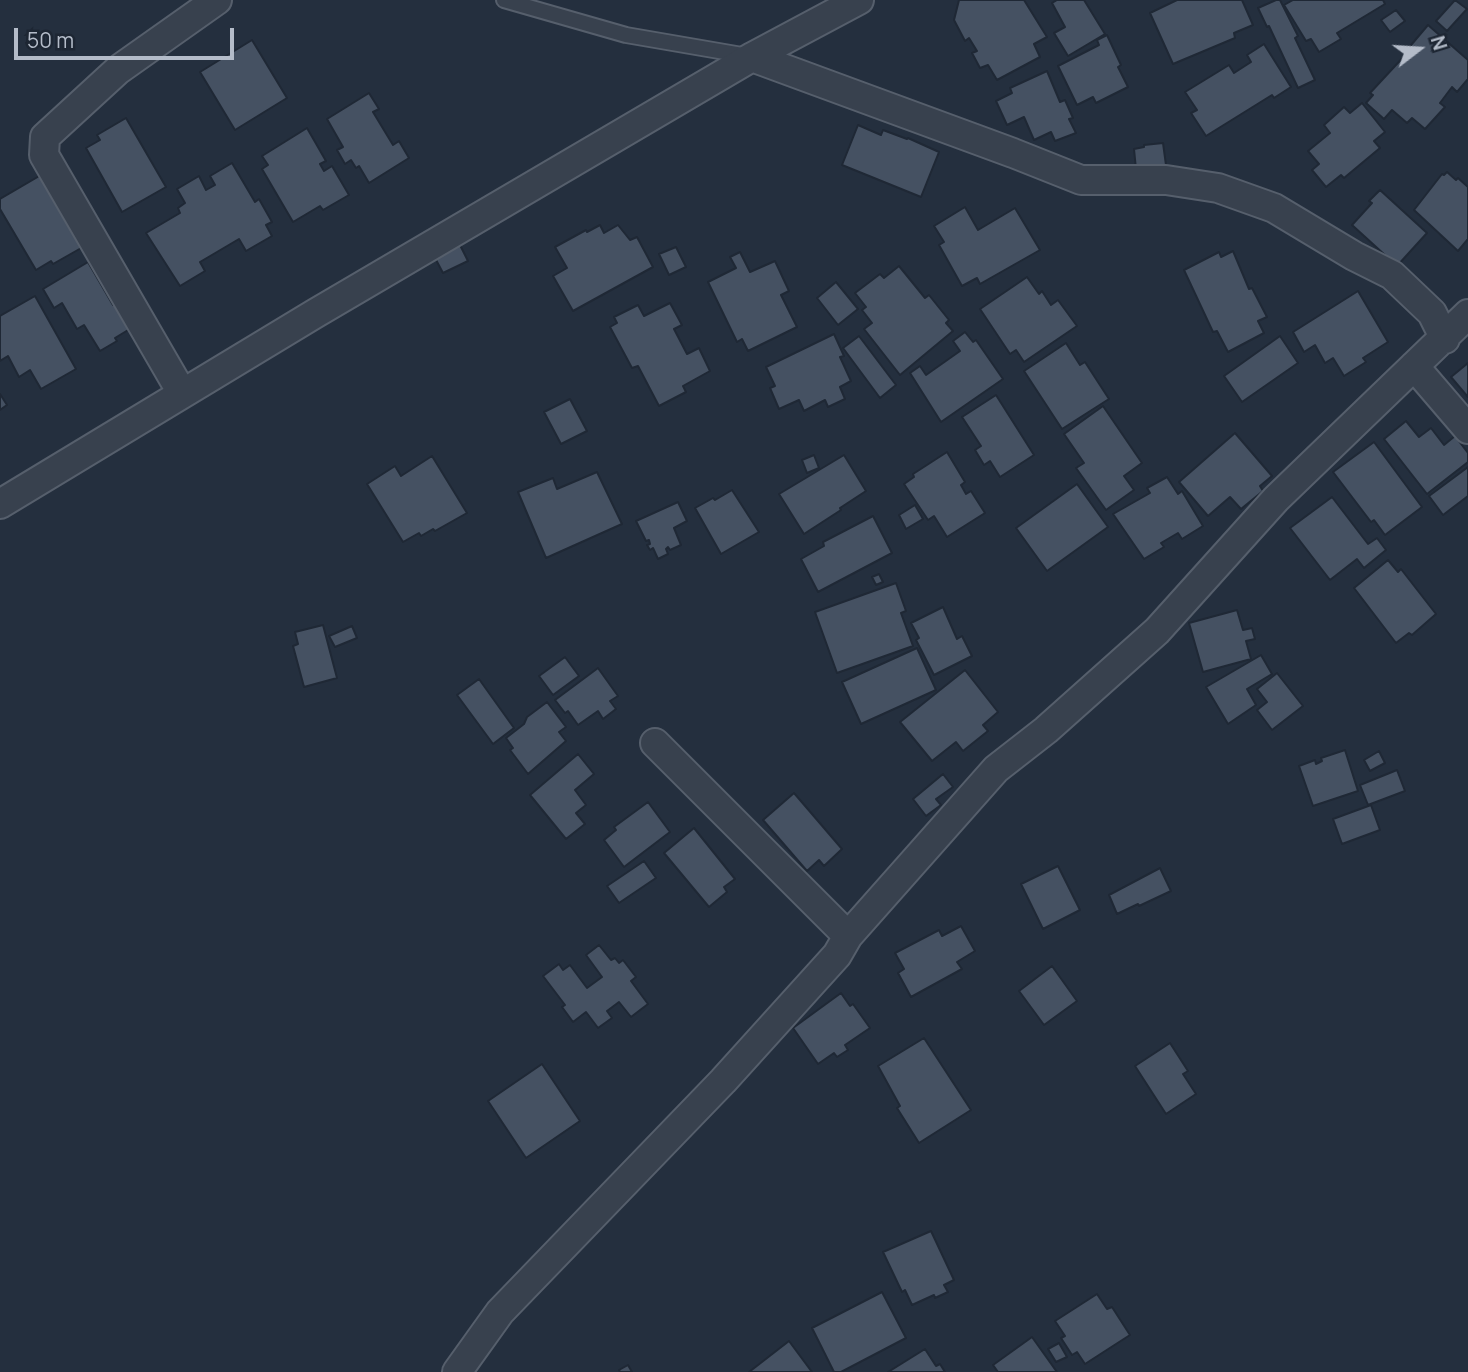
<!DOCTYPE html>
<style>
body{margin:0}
#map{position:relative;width:1468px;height:1372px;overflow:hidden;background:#242f3e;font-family:Manrope,sans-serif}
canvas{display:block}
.north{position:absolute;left:1384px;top:14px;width:70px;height:70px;-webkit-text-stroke:5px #1d2633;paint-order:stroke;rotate:73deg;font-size:19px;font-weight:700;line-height:28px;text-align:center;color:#b4bcc9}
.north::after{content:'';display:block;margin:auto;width:24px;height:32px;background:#b4bcc9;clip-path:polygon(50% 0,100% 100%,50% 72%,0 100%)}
.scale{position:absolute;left:14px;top:28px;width:220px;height:32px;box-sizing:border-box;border:4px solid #b4bcc9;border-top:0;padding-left:9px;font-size:21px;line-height:24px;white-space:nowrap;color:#b4bcc9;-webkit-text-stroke:5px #1d2633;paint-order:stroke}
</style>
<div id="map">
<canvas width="1468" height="1372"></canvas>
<div class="north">N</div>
<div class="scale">50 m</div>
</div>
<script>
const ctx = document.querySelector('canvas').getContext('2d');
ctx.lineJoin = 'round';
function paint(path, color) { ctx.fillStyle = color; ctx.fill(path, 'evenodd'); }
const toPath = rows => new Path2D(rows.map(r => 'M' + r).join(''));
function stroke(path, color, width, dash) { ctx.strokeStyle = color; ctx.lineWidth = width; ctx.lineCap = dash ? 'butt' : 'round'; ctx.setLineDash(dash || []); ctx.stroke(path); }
const building = toPath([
 [959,0,1024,0,1047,37,1034,44,1040,57,997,80,988,65,980,68,972,53,977,51,969,38,965,41,954,20,959,0],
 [1057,0,1084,0,1105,34,1068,56,1054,33,1065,27,1052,3,1057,0],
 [1242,0,1253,25,1234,33,1235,38,1173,64,1150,13,1177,0,1242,0],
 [1276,0,1280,0,1298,36,1295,38,1315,80,1298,88,1269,26,1267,27,1258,8,1276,0],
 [1293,0,1383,0,1385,4,1337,33,1341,39,1319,52,1311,39,1306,41,1284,5,1293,0],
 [1455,0,1467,9,1447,31,1436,21,1455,0],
 [1396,10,1405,21,1390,32,1381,20,1396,10],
 [1428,25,1468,60,1468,79,1457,92,1452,87,1440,103,1445,107,1425,129,1412,118,1407,123,1392,110,1384,119,1366,103,1373,95,1370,93,1408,52,1406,51,1428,25],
 [1107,35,1121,65,1118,67,1128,87,1096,103,1093,97,1077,105,1058,66,1099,45,1097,40,1107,35],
 [252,40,287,98,235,130,200,72,252,40],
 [1264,44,1291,87,1274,98,1272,95,1206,136,1191,113,1197,110,1185,92,1229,65,1234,73,1251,62,1247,55,1264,44],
 [1047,71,1060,102,1065,100,1073,118,1069,119,1076,133,1055,141,1051,132,1034,140,1024,117,1007,125,996,101,1012,93,1010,88,1047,71],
 [369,93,379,109,373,112,393,145,399,141,409,158,369,183,359,166,356,168,351,160,345,164,337,150,343,147,327,119,369,93],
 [1362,103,1385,132,1374,141,1380,148,1344,178,1341,175,1326,187,1312,170,1319,164,1308,151,1330,133,1324,125,1344,107,1350,113,1362,103],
 [126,118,166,187,122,212,86,148,100,140,97,135,126,118],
 [858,125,881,135,883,130,907,139,908,138,939,152,921,197,842,165,858,125],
 [307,128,326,161,320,164,324,171,332,166,349,195,323,210,320,206,293,222,262,169,268,165,262,156,307,128],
 [1163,143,1166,165,1136,169,1134,149,1144,147,1144,145,1163,143],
 [232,163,255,202,259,199,272,222,266,225,272,236,246,251,239,239,200,262,205,271,180,286,146,233,180,213,178,208,185,203,177,189,199,176,206,190,215,185,210,176,232,163],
 [1447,172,1456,180,1458,178,1468,187,1468,239,1458,251,1414,210,1442,174,1444,175,1447,172],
 [41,175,83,247,53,264,51,261,36,270,0,209,0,199,41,175],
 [1380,190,1427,233,1397,266,1352,225,1372,203,1369,201,1380,190],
 [965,207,978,230,1015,208,1040,250,980,284,977,278,962,286,939,245,944,242,934,226,965,207],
 [600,225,604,233,618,225,630,240,637,237,653,267,573,311,553,276,567,268,555,247,586,230,587,232,600,225],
 [459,243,468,261,443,273,434,256,459,243],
 [676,247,686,267,669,275,659,254,676,247],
 [1233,251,1249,289,1252,288,1267,317,1258,321,1264,333,1228,352,1217,331,1213,332,1184,270,1219,252,1221,257,1233,251],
 [740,252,750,272,775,261,789,291,781,295,797,327,748,351,742,339,737,342,708,282,736,268,730,257,740,252],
 [88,262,113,305,118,302,133,327,115,338,117,341,100,351,84,325,77,329,62,303,54,308,43,289,88,262],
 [899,266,925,298,929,295,949,320,946,323,953,331,900,375,864,329,872,323,862,310,866,307,855,293,880,274,884,278,899,266],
 [1027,277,1039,294,1042,291,1051,305,1058,300,1077,326,1024,362,1016,350,1010,354,980,309,1027,277],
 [836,282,858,309,838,325,817,298,836,282],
 [1358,291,1388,342,1363,358,1366,362,1344,376,1333,358,1325,363,1315,345,1304,352,1293,332,1358,291],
 [35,296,76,369,41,389,30,370,19,377,8,356,0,361,0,316,35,296],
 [670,303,682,325,674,329,687,354,699,348,710,371,683,386,686,392,659,406,638,366,632,368,610,327,617,323,614,317,638,305,644,316,670,303],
 [965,332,973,342,976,340,1003,379,941,422,910,373,920,366,926,375,960,351,953,341,965,332],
 [834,334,844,356,840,357,851,381,840,387,845,399,828,407,825,400,804,411,799,400,779,409,770,388,775,386,766,367,834,334],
 [859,336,896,385,880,398,843,348,859,336],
 [1280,336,1298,363,1242,402,1224,376,1280,336],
 [1066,343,1080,365,1085,362,1109,399,1062,429,1024,371,1066,343],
 [1468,363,1468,397,1451,377,1468,363],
 [0,394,7,405,0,410,0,394],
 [996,395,1034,455,1000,477,990,461,984,465,975,450,981,446,962,417,996,395],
 [570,399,587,431,561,444,544,412,570,399],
 [1103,406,1142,463,1124,476,1134,490,1106,510,1076,468,1084,463,1064,434,1103,406],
 [1406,421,1419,437,1431,428,1444,445,1455,436,1468,453,1468,462,1427,494,1384,439,1406,421],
 [1235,433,1272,476,1260,486,1263,491,1241,509,1230,497,1208,516,1179,482,1235,433],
 [1374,442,1422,507,1385,535,1374,520,1371,522,1333,472,1374,442],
 [947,452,965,482,961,485,966,494,971,491,985,513,947,537,934,516,928,520,904,484,914,477,913,474,947,452],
 [814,455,819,468,807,473,802,460,814,455],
 [844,455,866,491,840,508,841,510,804,534,779,494,844,455],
 [432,456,467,513,435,531,433,529,421,536,419,533,403,542,367,484,395,466,401,476,432,456],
 [1468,467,1468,496,1443,515,1429,496,1468,467],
 [597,472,622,524,546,558,518,492,553,478,557,489,597,472],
 [1167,477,1178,494,1182,491,1203,526,1182,539,1178,533,1161,543,1164,547,1144,559,1113,514,1150,493,1147,488,1167,477],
 [1077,484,1108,527,1047,571,1016,528,1077,484],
 [732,490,759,532,721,554,695,508,713,498,715,500,732,490],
 [1332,497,1368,544,1377,538,1386,550,1364,568,1357,559,1330,580,1290,528,1332,497],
 [678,502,687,521,674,528,681,545,670,550,668,547,666,549,668,554,658,559,653,548,650,550,647,545,650,544,649,540,646,541,636,521,678,502],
 [915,505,923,519,906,529,899,515,915,505],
 [873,516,892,553,818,592,801,559,824,546,823,542,873,516],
 [1388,560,1398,572,1401,569,1436,614,1412,635,1409,633,1396,643,1354,588,1388,560],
 [879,574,883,582,876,585,872,577,879,574],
 [896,583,906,611,901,613,913,646,837,673,815,612,896,583],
 [943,607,957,639,962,636,972,656,934,675,916,640,919,638,911,623,943,607],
 [1237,610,1243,630,1252,628,1255,639,1246,641,1251,659,1203,672,1189,623,1237,610],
 [323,625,337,678,304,687,293,646,298,644,295,632,323,625],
 [352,626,357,638,335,647,329,636,352,626],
 [917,648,936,690,861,724,842,682,917,648],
 [1261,655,1272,674,1247,689,1256,705,1228,724,1206,687,1261,655],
 [565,657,579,676,553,695,539,676,565,657],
 [598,668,618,696,610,701,616,709,603,719,598,711,578,725,568,711,565,713,555,700,598,668],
 [965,670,998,712,983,725,988,731,963,751,956,742,932,761,900,722,965,670],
 [1277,673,1303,706,1272,730,1257,710,1267,702,1257,689,1277,673],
 [479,679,514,728,493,744,457,695,479,679],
 [547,702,566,727,559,732,566,741,528,774,510,750,513,748,506,738,524,724,527,717,547,702],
 [1345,750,1358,791,1313,806,1299,766,1315,760,1316,764,1322,761,1321,758,1345,750],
 [1379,751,1385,763,1370,771,1364,760,1379,751],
 [578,754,594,774,575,790,586,805,576,813,585,824,566,839,530,795,578,754],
 [1397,770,1405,791,1368,805,1360,785,1397,770],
 [943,774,953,787,936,799,941,805,926,816,913,799,943,774],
 [794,793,842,849,824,866,819,860,807,871,763,820,794,793],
 [648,802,670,832,624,867,604,840,616,830,614,827,648,802],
 [1371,805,1380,830,1342,844,1333,819,1371,805],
 [694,828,735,879,724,887,727,892,709,907,664,853,694,828],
 [644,861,656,878,619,903,607,886,644,861],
 [1058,866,1080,910,1043,929,1021,884,1058,866],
 [1160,868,1171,891,1139,906,1138,904,1117,914,1109,895,1160,868],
 [961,926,975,951,957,962,962,969,911,997,898,973,904,969,895,953,939,930,942,936,961,926],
 [599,945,611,960,615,958,619,963,623,960,636,977,631,981,648,1004,631,1017,619,1002,607,1011,612,1018,598,1028,586,1012,573,1022,562,1007,565,1005,543,976,559,964,563,970,570,965,587,988,602,977,586,955,599,945],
 [1052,966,1077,1001,1044,1025,1019,991,1052,966],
 [841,993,850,1006,853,1004,870,1028,845,1045,848,1050,837,1057,834,1053,818,1064,793,1028,841,993],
 [924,1038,971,1110,919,1143,897,1108,900,1106,878,1066,924,1038],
 [1170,1043,1188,1071,1183,1074,1196,1094,1166,1114,1135,1066,1170,1043],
 [542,1064,580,1121,526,1158,488,1101,542,1064],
 [931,1231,954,1280,944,1285,948,1292,935,1298,934,1295,912,1305,905,1290,902,1292,883,1252,931,1231],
 [882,1292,906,1338,841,1372,834,1372,812,1328,882,1292],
 [1097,1294,1107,1309,1112,1307,1130,1335,1085,1364,1077,1352,1072,1355,1061,1338,1065,1336,1055,1321,1097,1294],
 [1032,1337,1057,1372,998,1372,993,1365,1032,1337],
 [789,1341,812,1372,749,1372,789,1341],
 [1059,1343,1067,1357,1056,1362,1048,1349,1059,1343],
 [925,1349,936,1366,940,1364,945,1372,888,1372,925,1349],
 [628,1365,632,1372,620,1372,619,1370,628,1365]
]);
paint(building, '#455162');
stroke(building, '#1f2835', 2);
const lane = toPath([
 [504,0,626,35,748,56]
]);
const street = toPath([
 [752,57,1013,153,1081,180,1166,180,1218,188,1274,208,1354,256,1392,275,1432,313,1445,339],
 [1414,366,1468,429],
 [182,393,44,155,45,137,118,70,217,0],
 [0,504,316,313,752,57,859,0],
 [655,743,848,936],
 [457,1372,500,1312,723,1081,837,955,848,936,996,769,1046,730,1157,631,1276,499,1468,314]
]);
stroke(lane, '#565f6c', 18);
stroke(street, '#565f6c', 32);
stroke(lane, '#38414e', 14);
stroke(street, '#38414e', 28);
</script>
